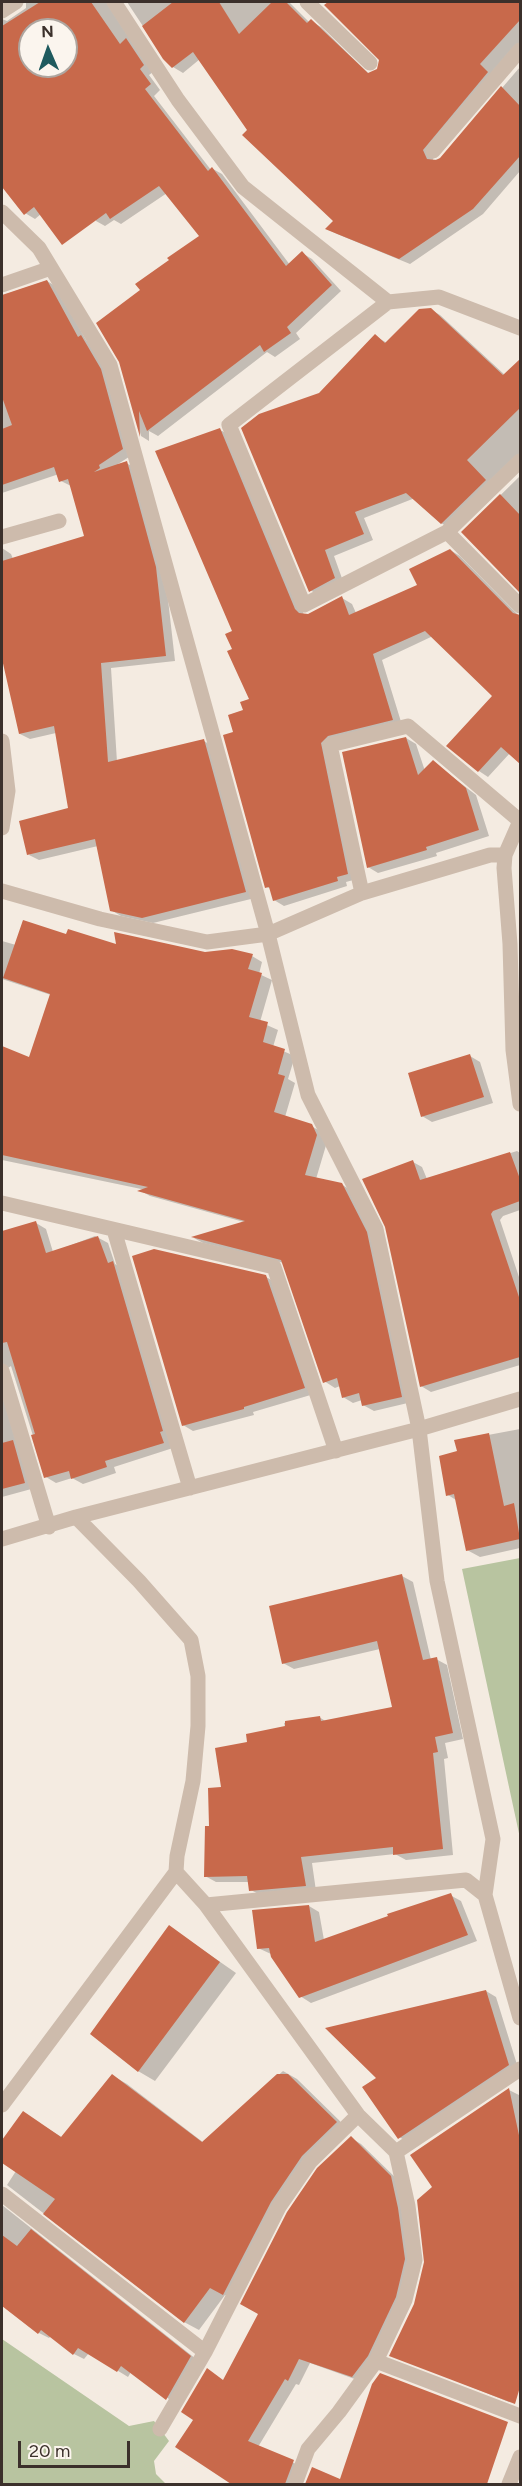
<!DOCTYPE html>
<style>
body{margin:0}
#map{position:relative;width:522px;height:2486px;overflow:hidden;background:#f4ebe1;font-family:Figtree,sans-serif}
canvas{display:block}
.frame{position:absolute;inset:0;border:3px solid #3b302b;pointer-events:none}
.north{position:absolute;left:18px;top:18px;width:60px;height:60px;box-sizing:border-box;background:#fbf5ee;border:2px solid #aea6a0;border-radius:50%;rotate:358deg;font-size:16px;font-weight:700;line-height:24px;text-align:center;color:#3b302b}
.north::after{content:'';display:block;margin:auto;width:21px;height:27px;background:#1f5a5e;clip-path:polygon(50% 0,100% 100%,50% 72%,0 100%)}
.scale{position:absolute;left:18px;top:2441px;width:112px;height:27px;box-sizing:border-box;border:3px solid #3b302b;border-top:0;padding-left:8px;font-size:18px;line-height:21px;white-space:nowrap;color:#3b302b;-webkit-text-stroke:4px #fbf5ee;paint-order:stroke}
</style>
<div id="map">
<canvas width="522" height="2486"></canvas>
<div class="frame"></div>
<div class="north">N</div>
<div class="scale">20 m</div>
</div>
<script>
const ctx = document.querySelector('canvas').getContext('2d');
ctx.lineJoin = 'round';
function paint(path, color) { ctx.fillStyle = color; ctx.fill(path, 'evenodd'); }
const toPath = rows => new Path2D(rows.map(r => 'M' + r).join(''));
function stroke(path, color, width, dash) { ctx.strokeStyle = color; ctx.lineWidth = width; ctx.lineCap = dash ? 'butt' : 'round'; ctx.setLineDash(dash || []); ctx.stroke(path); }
paint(toPath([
 [520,1558,520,1838,462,1569],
 [2,2339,129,2426,154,2421,169,2441,154,2461,156,2474,166,2484,2,2484]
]), '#b8c4a0');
paint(toPath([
 [2,2,17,2,3,11,2,19,7,21,26,8,26,2,117,2,153,72,149,75,160,90,154,96,211,170,213,169,222,174,290,265,302,253,312,259,341,291,296,333,300,339,275,357,267,352,158,436,149,431,149,441,141,436,121,362,142,291,201,236,167,193,121,224,114,220,105,226,96,221,94,214,41,214,35,219,25,213,2,184],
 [30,30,66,30,66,66,30,66],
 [127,2,289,2,309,22,311,21,321,27,368,73,374,74,381,65,378,56,326,5,330,2,517,2,520,5,520,51,435,150,433,160,441,159,520,67,520,171,483,214,410,264,337,234,327,229,335,221,249,130,200,59,183,73,173,67,164,58],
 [47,281,57,287,86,340,90,343,111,376,132,455,118,464,126,463,136,468,165,573,175,661,111,668,117,762,204,741,214,747,255,898,153,923,121,916,111,910,98,846,39,860,29,855,70,810,56,733,30,739,20,734,2,650,2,548,11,554,13,559,86,537,71,486,61,481,59,474,2,493,2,295,5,296],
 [430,309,440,315,506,376,520,366,520,462,451,529,441,523,415,498,364,518,373,540,334,556,344,584,320,596,310,590,320,394,375,336,387,343],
 [220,430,230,435,304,615,309,615,342,598,352,604,356,613,420,586,450,550,460,556,520,617,520,760,510,753,488,777,479,771,494,696,433,636,382,660,402,725,330,748,357,879,346,882,347,886,284,906,274,900,271,889,267,887,235,733,251,700,234,650],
 [520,476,520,591,463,532],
 [406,738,416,744,425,771,433,762,476,795,489,836,436,853,437,856,378,873,368,867],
 [67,936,118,946,252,956,262,962,259,974,272,980,260,1022,278,1030,273,1047,295,1056,288,1079,295,1083,285,1117,311,1126,322,1132,327,1142,316,1179,341,1184,352,1191,377,1239,412,1402,374,1411,363,1405,362,1400,353,1403,343,1397,340,1386,335,1388,324,1381,284,1263,203,1243,194,1238,244,1222,150,1196,141,1191,146,1190,2,1160,2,1048,30,1059,51,995,2,979,2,941,16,945],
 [470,1056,480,1062,493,1103,432,1122,422,1116],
 [517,1151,520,1153,520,1210,503,1216,500,1220,520,1280,520,1365,431,1392,421,1386,413,1162,422,1167,427,1179],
 [36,1223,46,1229,53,1252,95,1236,108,1243,115,1264,123,1269,173,1448,114,1467,116,1473,83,1484,72,1478,56,1483,46,1477,11,1366,5,1370,35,1488,2,1497,2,1233],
 [266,1277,277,1283,314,1394,253,1412,254,1415,193,1431,183,1425],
 [520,1429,520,1548,480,1557,467,1550,456,1500,448,1495,458,1452,456,1441],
 [402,1576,413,1582,431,1660,436,1659,447,1665,463,1739,445,1743,448,1758,444,1759,453,1855,406,1860,395,1854,312,1863,316,1891,262,1896,251,1890,250,1882,216,1882,205,1876,211,1827,222,1788,249,1744,285,1727,284,1723,319,1717,327,1722,394,1709,380,1649,294,1669,283,1663],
 [450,1895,461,1901,477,1941,311,2003,300,1996,271,1954,258,1948,309,1906,319,1912,324,1940],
 [170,1927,236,1973,155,2081,138,2071],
 [486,1991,496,1997,519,2071,410,2143,399,2137],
 [283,2071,297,2079,350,2131,316,2164,285,2210,238,2302,225,2295,199,2330,184,2322,7,2185,16,2171,2,2161,2,2143,23,2113,63,2138,113,2076,127,2084,204,2143],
 [509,2090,519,2095,520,2101,520,2252,484,2260,520,2270,520,2375,509,2402,391,2355,415,2304,426,2262,434,2187,412,2155],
 [351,2138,361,2144,402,2184,415,2266,363,2382,310,2363,299,2385,296,2384,258,2447,303,2467,298,2484,234,2484,177,2447,195,2420,208,2370,224,2381],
 [2,2205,201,2363,176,2404,131,2372,128,2377,89,2353,84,2359,74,2354,51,2336,49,2338,39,2333,2,2302],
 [502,2423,479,2484,307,2484,312,2469,341,2481]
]), '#0003');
paint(toPath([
 [40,2,91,2,120,44,126,38,144,65,140,69,151,84,145,89,208,171,212,167,286,266,302,251,332,285,287,327,291,333,264,352,260,345,147,431,139,411,140,437,119,362,96,323,140,290,135,284,169,260,167,258,199,236,159,186,110,219,106,213,62,245,34,207,24,215,2,187,2,26],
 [30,30,66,30,66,66,30,66],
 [173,2,219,2,239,34,272,2,286,2,307,23,311,19,368,73,377,69,379,60,324,5,328,2,520,2,520,20,480,64,488,72,423,150,427,159,436,160,440,158,501,86,520,106,520,156,473,209,399,259,325,229,333,221,242,135,247,130,193,52,172,68,163,59,142,26],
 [47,280,78,337,81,335,101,369,123,449,99,465,100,468,94,472,127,461,156,567,166,656,101,663,108,762,204,739,246,892,142,918,110,911,95,839,27,855,19,821,68,808,54,726,19,734,2,659,2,561,84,536,68,479,59,482,54,467,2,485,2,429,12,425,2,397,2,295],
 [431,308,503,375,520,359,520,408,467,460,486,480,441,524,406,493,355,512,364,534,325,550,335,578,309,592,241,428,259,414,319,393,375,334,385,343,419,309],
 [220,428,295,609,299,613,308,614,342,596,349,615,417,585,409,569,450,549,513,613,520,615,520,764,501,747,478,772,446,746,492,696,425,631,373,654,393,720,328,736,321,743,348,874,337,877,338,881,273,901,269,887,265,888,223,735,233,732,228,715,243,710,240,702,249,699,227,651,232,649,225,634,232,631,155,451],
 [500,494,520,515,520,593,461,532],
 [406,737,418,775,433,760,466,788,479,830,426,847,427,850,367,868,342,752],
 [23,920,66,934,68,929,116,944,114,932,205,952,232,949,253,954,248,969,262,973,249,1017,268,1022,263,1042,285,1049,278,1074,285,1076,274,1112,312,1124,317,1135,305,1175,342,1183,367,1232,402,1397,362,1406,359,1393,342,1398,337,1378,323,1383,281,1260,191,1237,245,1221,137,1191,148,1187,2,1155,2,1046,29,1057,50,994,3,978],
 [470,1054,484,1097,421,1117,408,1073],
 [510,1152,520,1179,520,1201,493,1211,491,1214,520,1300,520,1357,420,1387,385,1227,362,1179,413,1160,420,1180],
 [36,1221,46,1253,98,1236,108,1263,113,1261,163,1431,160,1432,164,1443,105,1461,107,1467,71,1479,69,1471,44,1478,31,1435,35,1434,7,1342,2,1343,2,1231],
 [154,1249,266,1275,305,1388,244,1407,244,1409,182,1426,132,1256],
 [489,1433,504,1506,514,1503,520,1539,466,1551,454,1494,446,1496,439,1456,457,1451,454,1440],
 [13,1440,25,1483,2,1489,2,1443],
 [402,1574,423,1660,437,1657,453,1733,435,1737,438,1752,433,1753,443,1849,393,1855,393,1847,301,1857,306,1886,249,1891,247,1876,204,1877,205,1826,209,1826,208,1788,221,1787,215,1748,247,1742,246,1734,285,1726,285,1721,320,1716,321,1721,392,1707,377,1641,282,1664,269,1606],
 [451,1893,468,1935,299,1998,271,1957,269,1948,257,1949,252,1910,309,1905,315,1942,388,1916,387,1914],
 [169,1925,220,1962,138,2072,90,2034],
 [486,1990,509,2065,398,2139,362,2087,376,2078,325,2028],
 [112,2074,202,2142,277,2074,288,2074,337,2122,302,2156,271,2202,223,2295,210,2288,184,2323,43,2214,55,2199,2,2163,2,2140,23,2111,61,2137],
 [509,2088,520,2140,520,2387,515,2404,389,2356,414,2304,424,2262,417,2200,432,2187,410,2155],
 [351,2136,391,2176,398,2208,405,2259,396,2297,368,2356,352,2377,299,2359,288,2381,285,2379,248,2441,294,2460,285,2484,231,2484,175,2447,193,2420,181,2412,207,2368,223,2380,258,2314,240,2304,287,2212,317,2168],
 [31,2229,191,2356,166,2400,121,2366,117,2372,78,2348,73,2355,41,2330,38,2334,2,2306,2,2235,17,2246],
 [380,2373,508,2422,487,2484,305,2484,312,2467,340,2479,372,2384]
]), '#c8694b');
stroke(toPath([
 [114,2,178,100,243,187,388,302,229,425,304,605,447,532,520,461],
 [307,2,370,63],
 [2,11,16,2],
 [433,151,520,50],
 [2,212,39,248,110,365,268,934,308,1095,376,1229,419,1429,437,1581,493,1839,485,1895],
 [2,285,51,268],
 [388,302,439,297,520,328],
 [447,532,520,606],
 [2,537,59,521],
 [2,741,8,791,2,828],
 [520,821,505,855,504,868,510,944,513,1050,520,1104],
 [2,891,100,919,207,942,268,934,362,893,490,855,505,855],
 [362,893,330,745,408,726,520,821],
 [2,1203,274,1267,336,1451],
 [114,1230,190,1488],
 [2,1371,49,1527],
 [76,1517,139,1581,191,1640,198,1676,198,1726,193,1781,177,1856,176,1872,206,1905,358,2115,396,2152,408,2206,415,2260,405,2300,376,2361,339,2412,308,2449,295,2484],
 [2,1539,76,1517,419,1429,520,1399],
 [206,1905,466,1880,485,1895,520,2018],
 [2,2105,176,1872],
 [396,2152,520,2069],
 [2,2194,205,2352],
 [376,2361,520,2416],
 [160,2429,205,2352,279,2207,310,2162,358,2115],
 [509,2484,520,2457]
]), '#cdbbac', 15);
</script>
